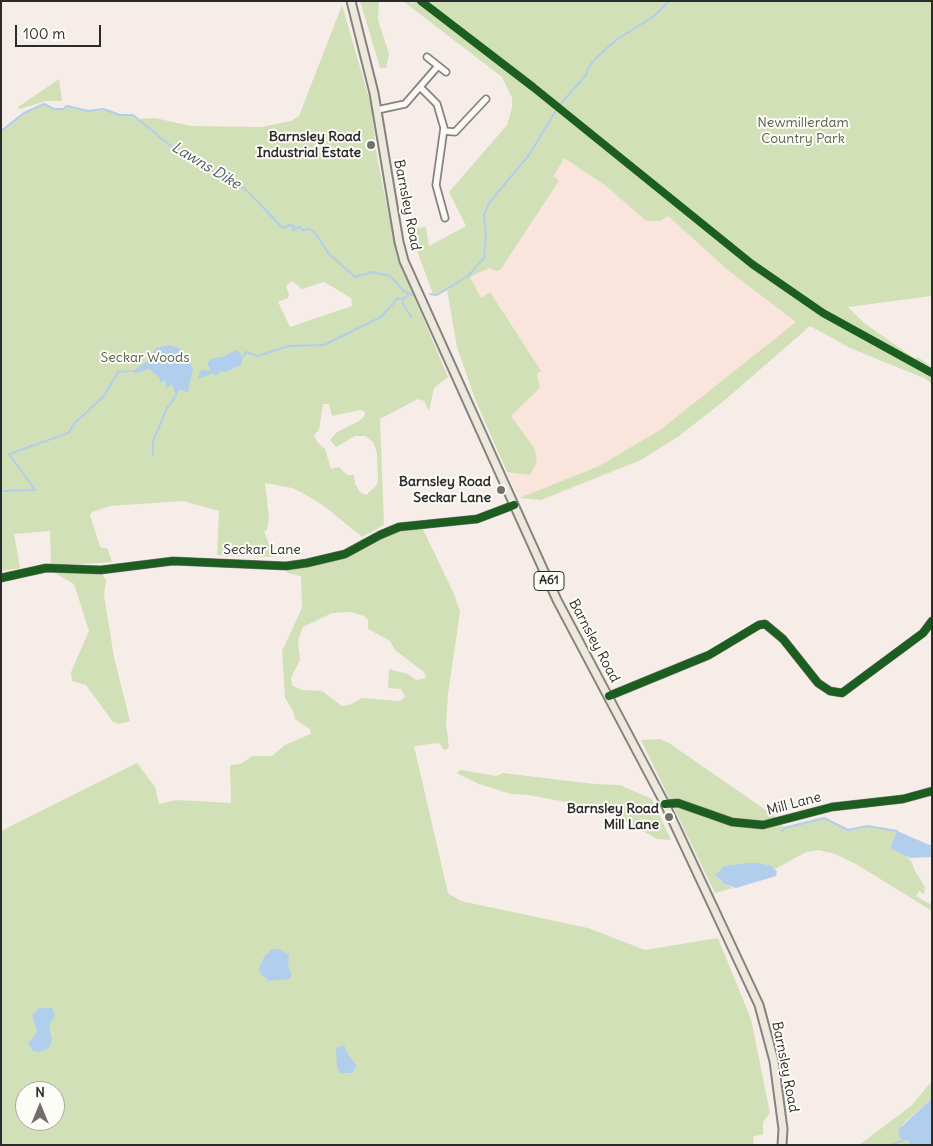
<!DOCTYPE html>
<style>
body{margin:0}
#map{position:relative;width:933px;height:1146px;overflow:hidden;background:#f6ede8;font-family:Delius,sans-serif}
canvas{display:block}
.frame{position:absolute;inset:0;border:2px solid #2b2b2b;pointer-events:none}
.north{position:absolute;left:15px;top:1081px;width:50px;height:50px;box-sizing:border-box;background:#fdfcf7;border:1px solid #a9a8a5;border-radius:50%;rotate:0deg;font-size:14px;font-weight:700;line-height:20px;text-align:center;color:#2b2b2b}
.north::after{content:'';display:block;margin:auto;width:18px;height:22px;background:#726f6d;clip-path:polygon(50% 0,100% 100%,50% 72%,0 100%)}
.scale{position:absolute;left:15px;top:25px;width:86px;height:22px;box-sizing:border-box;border:2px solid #2b2b2b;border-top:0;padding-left:6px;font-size:15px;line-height:18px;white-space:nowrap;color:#2b2b2b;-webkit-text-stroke:4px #fdfcf7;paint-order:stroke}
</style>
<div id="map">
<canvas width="933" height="1146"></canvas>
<div class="frame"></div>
<div class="north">N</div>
<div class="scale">100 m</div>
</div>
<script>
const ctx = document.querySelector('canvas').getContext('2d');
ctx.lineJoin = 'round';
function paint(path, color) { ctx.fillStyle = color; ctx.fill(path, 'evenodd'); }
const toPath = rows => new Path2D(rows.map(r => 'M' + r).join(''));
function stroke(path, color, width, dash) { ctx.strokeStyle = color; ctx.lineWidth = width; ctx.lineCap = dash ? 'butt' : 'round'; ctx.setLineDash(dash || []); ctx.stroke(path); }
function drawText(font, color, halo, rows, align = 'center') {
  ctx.font = font + ' Delius,sans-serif'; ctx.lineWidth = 4; ctx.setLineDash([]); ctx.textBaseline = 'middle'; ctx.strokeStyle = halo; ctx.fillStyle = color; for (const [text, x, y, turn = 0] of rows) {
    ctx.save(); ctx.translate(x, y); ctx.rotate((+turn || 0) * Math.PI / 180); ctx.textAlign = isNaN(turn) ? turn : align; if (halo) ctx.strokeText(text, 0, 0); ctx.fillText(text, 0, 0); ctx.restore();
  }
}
paint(toPath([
 [564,158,606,186,646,221,660,221,668,215,729,271,797,322,660,430,599,466,519,498,507,472,530,475,537,462,535,449,511,416,539,388,490,292,481,298,470,277,489,268,493,270,501,269,559,182,554,176]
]), '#f9e5dc');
paint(toPath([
 [360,1,379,1,378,20,389,54,386,68,380,68],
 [403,1,413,3,415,1,932,1,932,296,848,307,864,323,914,358,919,358,932,367,932,384,924,378,850,348,810,326,725,400,679,436,641,460,541,500,519,498,599,466,660,430,796,322,729,271,668,216,660,221,646,221,606,186,564,158,554,176,559,181,501,269,497,271,489,268,470,277,481,298,490,292,541,371,537,374,540,388,511,416,535,449,537,462,530,475,507,472,475,399,457,347,447,290,437,295,433,294,409,229,426,227,429,246,466,226,449,192,507,125,512,108,512,98,502,77],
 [342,5,371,105,377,157,397,256,448,377,434,388,429,411,424,401,418,399,380,419,384,525,362,537,324,506,301,492,292,488,265,483,269,518,267,530,264,531,274,557,217,555,219,511,183,501,110,506,92,512,90,515,100,547,108,549,112,562,51,566,50,531,14,534,20,568,1,571,1,131,24,113,44,104,54,109,63,109,67,106,88,111,109,110,120,115,133,115,136,119,155,118,191,126,261,127,291,121,299,116],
 [292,281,302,289,324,282,351,298,352,306,290,327,278,302,288,298,289,294,286,286],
 [323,404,329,404,332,416,360,410,365,412,364,417,359,421,337,432,330,440,336,447,355,436,365,436,373,442,377,453,378,480,376,486,366,495,360,492,355,484,354,475,347,475,339,467,331,469,325,449,317,442,314,435,319,430],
 [59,79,62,101,46,101,20,109,18,107],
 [421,525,454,594,460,612,448,694,446,723,449,748,444,750,439,743,414,746,448,893,461,901,588,928,645,950,718,938,751,1019,770,1113,763,1122,763,1134,753,1137,754,1145,1,1145,1,831,137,763,155,787,159,804,176,800,231,803,230,765,240,764,253,756,272,756,285,745,311,734,310,729,295,719,293,711,285,698,282,651,302,608,301,576,287,573,286,566,327,560,399,527],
 [351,612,364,616,368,620,368,629,390,641,395,650,424,672,426,678,416,680,408,674,389,669,388,688,401,689,405,697,400,701,362,698,349,705,342,706,322,691,302,690,292,685,291,678,300,660,298,640,303,627,332,613],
 [25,1091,55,1091,55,1121,25,1121],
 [46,568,101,570,106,581,104,595,114,657,130,721,119,724,113,722,86,685,72,681,71,672,89,631,74,584],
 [660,739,669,743,780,820,784,828,824,818,848,830,867,826,897,831,891,844,894,850,904,854,912,862,914,869,925,887,924,894,919,891,916,896,930,904,932,901,932,911,856,864,835,854,819,850,806,852,775,869,759,863,716,877,724,884,733,888,715,893,641,740],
 [461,770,496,776,503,773,594,784,620,785,652,799,671,840,657,839,621,819,588,806,528,795,511,794,479,784,458,774,457,772],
 [932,1081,932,1098,902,1125,904,1140,909,1141,910,1145,859,1145,911,1106]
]), '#d2e0b8');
paint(toPath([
 [170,345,183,350,193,369,188,392,179,390,176,396,172,384,166,388,166,380,160,382,160,378,149,369,136,373,129,371,136,370,140,365,147,362,156,348],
 [236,350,240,352,242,358,241,365,225,372,221,371,215,376,214,373,200,378,198,377,201,370,211,371,207,363,213,358,222,357],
 [897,831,932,846,932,857,910,858,892,849,891,844],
 [748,863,759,863,771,866,777,871,776,876,736,888,724,884,715,875,725,866],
 [272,949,279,949,289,955,288,966,292,976,289,979,269,981,260,973,259,969,264,957],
 [40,1008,52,1008,55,1015,49,1026,52,1040,49,1048,40,1052,33,1051,28,1043,37,1032,32,1015],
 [344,1045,349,1056,357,1066,352,1073,341,1073,337,1068,336,1048],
 [932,1098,932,1145,910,1145,909,1141,901,1139,898,1130]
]), '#b1ceec');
stroke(toPath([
 [1,131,24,113,44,104,54,109,63,109,67,106,88,111,103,109,120,115,133,115,167,143,183,153,195,157,198,161,230,183,244,188,283,228,290,225,294,226,293,230,300,227,303,230,309,229,315,233,329,254,355,277,372,272,390,276,404,291,412,295],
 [430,294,437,295,468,276,484,258,486,235,484,215,489,203,529,155,558,107,586,75,588,68,596,58,616,40,654,16,669,1],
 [403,300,403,304,411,317],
 [242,358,246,352,258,356,289,346,324,345,381,317,398,298,403,299,409,294],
 [153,455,153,441,167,408,176,396],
 [1,491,35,490,9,454,68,433,75,423,104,396,118,372,129,371],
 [782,832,784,828,824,818,848,830,867,826,897,831],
 [891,1145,904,1140]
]), '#b1ceec', 2);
const minor = toPath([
 [427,57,446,72],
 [420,87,437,104,444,128,436,185,445,218],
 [377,110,405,104,438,66],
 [444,131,455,132,486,99],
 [1,578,46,568,101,570,173,561,286,566,307,563,345,554,380,535,399,527,477,519,514,505],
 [609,696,709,655,759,625,765,624,783,639,818,683,830,691,842,693,923,633,932,621],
 [665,804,678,803,732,822,763,825,832,807,903,799,932,791]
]);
const major = toPath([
 [351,1,374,93,399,242,404,261,557,600,665,804,759,1005,774,1061,783,1129,782,1145]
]);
stroke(minor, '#868280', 9);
stroke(major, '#868280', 11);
stroke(minor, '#faf9f6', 5.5);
stroke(major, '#ece8db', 7);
stroke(toPath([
 [421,1,533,87,752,264,823,313,932,373],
 [1,578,46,568,101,570,173,561,286,566,307,563,345,554,380,535,399,527,477,519,514,505],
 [609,696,709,655,759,625,765,624,783,639,818,683,830,691,842,693,923,633,932,621],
 [665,804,678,803,732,822,763,825,832,807,903,799,932,791]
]), '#1b5e20', 8);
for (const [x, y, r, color] of [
 [371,145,5,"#726f6d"],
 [501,490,5,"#726f6d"],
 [669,817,5,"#726f6d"]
]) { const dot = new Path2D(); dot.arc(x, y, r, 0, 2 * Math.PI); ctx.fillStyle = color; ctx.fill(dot); stroke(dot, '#fdfcf7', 2); }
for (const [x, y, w] of [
 [549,581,30]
]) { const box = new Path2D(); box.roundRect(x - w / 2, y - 9.5, w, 19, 4); ctx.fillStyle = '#fdfcf7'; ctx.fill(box); stroke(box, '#2b2b2b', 1); }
drawText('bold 12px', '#2b2b2b', null, [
 ["A61",549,581]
]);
drawText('14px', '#545e49', '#fdfcf7', [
 ["Newmillerdam",803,123],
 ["Country Park",803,139],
 ["Seckar Woods",145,358]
]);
drawText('bold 14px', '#2b2b2b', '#fdfcf7', [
 ["Barnsley Road",361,137],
 ["Industrial Estate",361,153],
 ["Barnsley Road",491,482],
 ["Seckar Lane",491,498],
 ["Barnsley Road",659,809],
 ["Mill Lane",659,825]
], 'right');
drawText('14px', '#2b2b2b', '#fdfcf7', [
 ["Barnsley Road",407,205,79],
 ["Seckar Lane",262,550],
 ["Barnsley Road",594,641,62],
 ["Mill Lane",794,804,-15],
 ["Barnsley Road",785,1067,79]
]);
drawText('italic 15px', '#4a5865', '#fdfcf7', [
 ["Lawns Dike",206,166,31]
]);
</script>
